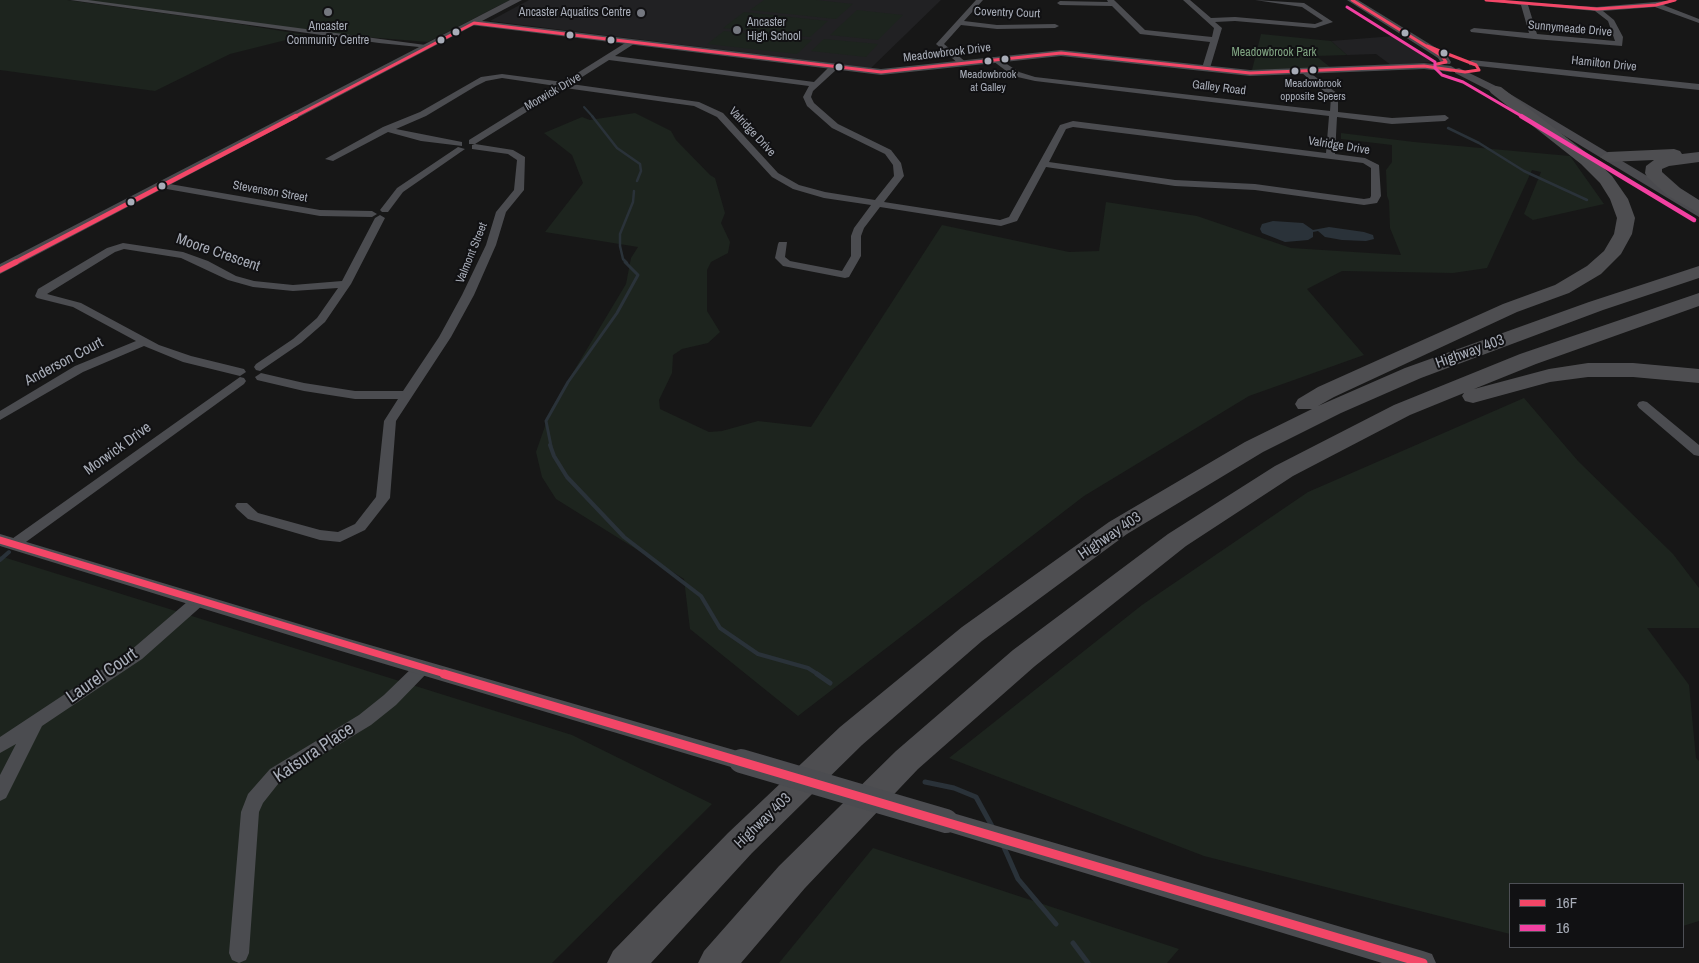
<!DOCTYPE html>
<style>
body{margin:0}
#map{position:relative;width:1699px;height:963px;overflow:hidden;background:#171717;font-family:"Archivo Narrow",sans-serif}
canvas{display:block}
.legend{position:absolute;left:1509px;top:883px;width:175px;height:65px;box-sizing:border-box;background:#111113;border:1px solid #4d4f55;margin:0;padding:6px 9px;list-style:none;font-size:15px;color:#a8adb8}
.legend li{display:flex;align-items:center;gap:10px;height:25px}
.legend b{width:25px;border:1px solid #4d4f55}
</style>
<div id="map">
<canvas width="1699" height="963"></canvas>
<ul class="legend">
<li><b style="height:6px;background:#f34667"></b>16F</li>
<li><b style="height:6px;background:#f240a1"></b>16</li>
</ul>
</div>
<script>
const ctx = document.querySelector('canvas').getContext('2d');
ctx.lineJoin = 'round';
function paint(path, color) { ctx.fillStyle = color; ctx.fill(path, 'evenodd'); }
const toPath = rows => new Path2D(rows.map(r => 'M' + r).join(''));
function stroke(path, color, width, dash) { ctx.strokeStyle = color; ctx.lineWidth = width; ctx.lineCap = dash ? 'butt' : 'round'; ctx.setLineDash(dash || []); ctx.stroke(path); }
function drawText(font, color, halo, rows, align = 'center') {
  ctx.font = font + ' "Archivo Narrow",sans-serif'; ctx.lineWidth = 4; ctx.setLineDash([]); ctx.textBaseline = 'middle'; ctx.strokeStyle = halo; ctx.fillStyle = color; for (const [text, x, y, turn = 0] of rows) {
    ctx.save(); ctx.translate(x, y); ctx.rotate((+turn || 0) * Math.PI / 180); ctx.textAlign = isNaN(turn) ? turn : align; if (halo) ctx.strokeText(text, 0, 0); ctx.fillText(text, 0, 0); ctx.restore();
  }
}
paint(toPath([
 [529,0,941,0,871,68,490,21],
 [1394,36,1432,62,1391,65,1376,54,1347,55,1331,41]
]), '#212123');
paint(toPath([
 [0,0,67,0,233,23,306,35,230,54,155,91,0,70],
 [82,0,510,0,428,42,342,35],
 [764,0,816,0,853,4,836,19,750,10],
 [857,10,903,15,878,40,830,35],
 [744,12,828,21,810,37,723,28],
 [724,31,812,40,797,54,707,44],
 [1261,34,1331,41,1347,55,1316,56,1330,67,1252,70],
 [824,39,878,44,866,57,811,51],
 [635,113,671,131,676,140,710,175,715,178,725,213,721,223,730,242,728,253,711,262,707,270,707,311,720,332,708,343,682,349,673,355,672,373,659,400,660,409,709,432,722,431,758,421,811,427,942,225,1069,252,1099,251,1106,202,1197,216,1291,248,1401,255,1390,228,1389,201,1387,196,1386,170,1392,162,1392,145,1341,139,1341,133,1414,142,1570,156,1604,204,1533,220,1524,214,1541,172,1532,170,1487,268,1453,273,1342,271,1307,289,1364,355,1249,396,1084,496,798,716,690,629,684,579,556,499,542,477,536,452,551,409,626,284,631,258,638,247,545,232,583,183,572,155,544,133,582,117,590,120],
 [1524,398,1578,461,1673,554,1699,588,1699,628,1647,628,1689,685,1696,758,1699,761,1699,921,1683,926,1683,884,1510,884,1510,934,1204,856,949,758,1142,605,1308,492],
 [0,556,572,735,712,804,552,963,0,963],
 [873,848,1179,949,1167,963,779,963]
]), '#1d241e');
paint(toPath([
 [1273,221,1303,223,1313,230,1329,227,1364,232,1373,235,1374,239,1366,241,1342,240,1325,237,1318,231,1313,232,1313,237,1308,240,1285,242,1262,233,1260,229,1262,224]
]), '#2a3239');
stroke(toPath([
 [584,107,593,117]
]), '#2a3239', 2);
stroke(toPath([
 [592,116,617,148,640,164,641,171,637,181],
 [1448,128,1479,143,1524,171,1587,200],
 [627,263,623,259,620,246,620,234,633,202,634,191]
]), '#2a3239', 2.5);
stroke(toPath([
 [551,446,546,421,568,382,617,313,638,275,625,262]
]), '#2a3239', 3);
stroke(toPath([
 [550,445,554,456,567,477,624,537,701,596,720,628,758,654,808,668,819,675],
 [0,560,9,552]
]), '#2a3239', 4);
stroke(toPath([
 [817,674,830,683],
 [925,782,954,788,976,797,993,828],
 [1003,845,1018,879,1056,924],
 [1073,943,1088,963]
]), '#2a3239', 5);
paint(toPath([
 [70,0,88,0,433,46,429,48,379,43,70,0],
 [976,0,983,0,964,21,997,25,1055,24,1059,26,1055,28,997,29,961,25,944,44,967,63,960,65,936,44,976,0],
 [1107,0,1114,0,1145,30,1212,37,1214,28,1183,0,1190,0,1211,18,1235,17,1315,24,1323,21,1302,7,1255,0,1304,3,1333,22,1315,28,1235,21,1215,22,1222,28,1210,68,1206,70,1202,68,1210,42,1140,34,1112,6,1060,5,1057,3,1060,1,1108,2,1107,0],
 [1483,0,1597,7,1678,0,1663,5,1699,19,1699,23,1655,7,1603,11,1614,20,1623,37,1622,46,1534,39,1471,32,1470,30,1474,28,1529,33,1521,5,1483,0],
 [1528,5,1595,11,1608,21,1615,41,1537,34,1528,5],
 [630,40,637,42,615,56,814,82,831,65,837,65,837,69,813,91,811,97,814,103,838,124,891,150,901,163,904,176,884,202,1000,220,1009,217,1060,125,1073,121,1326,153,1329,116,1035,81,1013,76,993,61,993,57,996,57,1019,72,1035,77,1330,111,1331,97,1302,73,1302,69,1305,69,1338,94,1338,112,1392,118,1445,115,1449,118,1445,121,1392,124,1337,117,1335,154,1365,158,1379,165,1381,196,1377,203,1364,205,1255,190,1175,186,1046,167,1017,221,1001,226,880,207,864,228,861,236,861,256,849,277,845,278,783,266,775,258,778,244,779,242,787,242,785,257,790,261,842,271,851,256,851,236,854,228,871,205,824,198,793,189,772,177,717,117,694,106,565,88,475,144,469,144,469,140,556,86,502,78,486,81,476,86,426,116,396,129,462,142,462,146,421,141,388,132,333,161,325,159,383,127,420,112,481,77,502,74,563,82,630,40],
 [609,60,809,86,803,97,807,106,832,128,885,154,893,165,894,176,875,200,825,192,799,185,778,173,723,113,699,102,571,84,609,60],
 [1073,127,1363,163,1371,168,1371,196,1370,198,1364,199,1255,184,1175,180,1049,162,1066,129,1073,127],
 [475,144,513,150,525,157,524,190,506,212,496,245,474,295,451,337,396,421,390,498,365,530,340,542,320,540,248,519,237,509,235,506,237,503,247,503,258,513,320,530,338,532,355,524,376,497,384,421,398,399,355,399,304,391,257,380,255,377,261,373,304,383,355,391,403,391,439,337,462,295,486,245,496,212,514,190,517,160,508,154,472,149,472,145,475,144],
 [458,147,465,149,403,192,388,212,382,212,380,210,397,188,458,147],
 [164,183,320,210,372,211,377,214,372,217,320,216,161,188,161,184,164,183],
 [380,215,385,218,351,284,325,322,301,343,260,371,256,370,254,367,256,364,293,339,317,318,338,288,293,291,253,287,228,280,181,258,124,249,115,252,47,294,81,303,159,345,191,356,244,369,246,372,240,376,183,362,144,346,83,372,0,420,0,411,75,366,136,341,73,307,37,298,35,296,38,289,107,248,123,243,183,252,208,261,236,276,254,281,293,285,342,281,375,218,380,215],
 [240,377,244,378,246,381,244,384,19,547,9,547,7,544,9,541,240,377],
 [1643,401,1647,402,1699,445,1699,456,1694,455,1639,408,1637,405,1639,402,1643,401],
 [199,595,204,596,207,600,204,604,142,659,42,726,6,798,0,801,0,775,16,744,0,753,0,737,130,651,194,596,199,595],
 [423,661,429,663,431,667,429,671,396,705,371,725,282,779,263,803,259,812,249,953,246,960,239,963,232,960,229,953,241,812,248,794,270,769,359,715,384,695,417,663,423,661]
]), '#4b4c50');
paint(toPath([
 [474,20,881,69,1061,50,1250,70,1424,63,1451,66,1456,69,1451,72,1424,69,1250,76,1061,56,881,75,471,25,471,21,474,20],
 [1472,60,1699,84,1699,90,1469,65,1469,61,1472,60],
 [0,534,349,639,741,752,749,755,752,761,749,767,741,770,341,651,0,546,0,534],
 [946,811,1423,951,1432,954,1436,963,1382,963,946,831,938,828,934,821,938,814,946,811]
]), '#4b4c50');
paint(toPath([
 [510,0,522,0,0,274,0,264,510,0],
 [1347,0,1358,0,1446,54,1451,62,1450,64,1442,64,1438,58,1347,0],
 [1459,68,1500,88,1699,207,1699,217,1492,92,1455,73,1455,69,1459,68]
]), '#4a4a4e');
paint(toPath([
 [1496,86,1501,87,1593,158,1612,176,1628,199,1635,218,1632,234,1621,254,1601,274,1569,293,1517,312,1334,397,1318,406,1405,368,1589,302,1699,266,1699,278,1603,310,1421,378,1341,413,1263,452,1127,534,982,641,862,745,752,853,651,963,607,963,613,951,728,833,840,727,962,627,1109,522,1245,442,1312,409,1298,409,1295,404,1298,399,1318,387,1503,304,1555,285,1587,266,1604,251,1614,234,1617,218,1610,199,1600,183,1581,164,1491,93,1489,90,1491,87,1496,86],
 [1674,149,1680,151,1682,154,1699,152,1699,162,1669,166,1662,169,1662,172,1680,188,1699,200,1699,213,1668,196,1647,177,1645,173,1646,166,1654,160,1608,162,1600,157,1608,152,1674,149],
 [1699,293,1699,306,1536,364,1474,389,1549,369,1588,363,1633,363,1699,369,1699,383,1633,377,1588,377,1550,382,1473,403,1465,401,1462,396,1464,393,1410,415,1293,476,1186,546,1035,666,918,769,805,888,741,963,698,963,704,951,779,866,896,751,1013,650,1168,534,1275,466,1394,405,1520,354,1699,293]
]), '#4e4e51');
stroke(toPath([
 [741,761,946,821]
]), '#4b4c50', 24);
stroke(toPath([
 [1352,0,1442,56,1446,62,1437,64],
 [1486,0,1597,9,1656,5,1675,0],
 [294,117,474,23,881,72,1061,53,1250,73,1424,66,1465,72,1479,70,1476,65,1427,46]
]), '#f34667', 3);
stroke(toPath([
 [14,263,296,116]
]), '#f34667', 4.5);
stroke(toPath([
 [0,270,16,262]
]), '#f34667', 5.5);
stroke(toPath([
 [0,540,448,675]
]), '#f34667', 7);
stroke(toPath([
 [444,674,1423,963]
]), '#f34667', 9);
stroke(toPath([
 [1347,7,1435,62,1435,68,1442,75,1463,82,1523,117]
]), '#f240a1', 3);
stroke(toPath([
 [1521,116,1694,220]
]), '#f240a1', 4.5);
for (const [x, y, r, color] of [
 [328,12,5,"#757880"],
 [641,13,5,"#757880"],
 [737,30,5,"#757880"],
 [456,32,4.5,"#a8adb8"],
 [1405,33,4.5,"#a8adb8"],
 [570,35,4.5,"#a8adb8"],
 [441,40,4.5,"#a8adb8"],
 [611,40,4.5,"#a8adb8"],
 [1444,53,4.5,"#a8adb8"],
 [1005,59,4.5,"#a8adb8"],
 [988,61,4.5,"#a8adb8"],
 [839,67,4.5,"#a8adb8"],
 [1313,70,4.5,"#a8adb8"],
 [1295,71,4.5,"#a8adb8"],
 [162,186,4.5,"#a8adb8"],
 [131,202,4.5,"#a8adb8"]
]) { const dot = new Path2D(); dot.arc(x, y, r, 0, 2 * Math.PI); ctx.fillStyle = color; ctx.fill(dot); stroke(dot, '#111113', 2); }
drawText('11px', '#a8adb8', '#111113', [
 ["Meadowbrook",988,75],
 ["at Galley",988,88],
 ["Meadowbrook",1313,84],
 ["opposite Speers",1313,97]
]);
drawText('12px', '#a8adb8', '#111113', [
 ["Ancaster Aquatics Centre",631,13],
 ["Ancaster",747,23,"left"],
 ["High School",747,37,"left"],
 ["Ancaster",328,27,"center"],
 ["Community Centre",328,41,"center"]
], 'right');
drawText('12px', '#a8adb8', '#111113', [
 ["Coventry Court",1007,13,2],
 ["Sunnymeade Drive",1570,29,5],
 ["Meadowbrook Drive",947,53,-7],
 ["Hamilton Drive",1604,64,6],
 ["Galley Road",1219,88,7],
 ["Morwick Drive",553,92,-30],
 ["Valridge Drive",752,132,47],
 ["Valridge Drive",1339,146,9],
 ["Stevenson Street",270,192,10],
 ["Valmont Street",472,253,-68]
]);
drawText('12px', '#7fa381', '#111113', [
 ["Meadowbrook Park",1274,53]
]);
drawText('15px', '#a8adb8', '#111113', [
 ["Moore Crescent",218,253,19],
 ["Highway 403",1470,352,-20],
 ["Anderson Court",64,362,-28],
 ["Morwick Drive",118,449,-36],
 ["Highway 403",1110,536,-34],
 ["Highway 403",763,821,-44]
]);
drawText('18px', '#a8adb8', '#111113', [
 ["Laurel Court",102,676,-35],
 ["Katsura Place",314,753,-34]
]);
</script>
